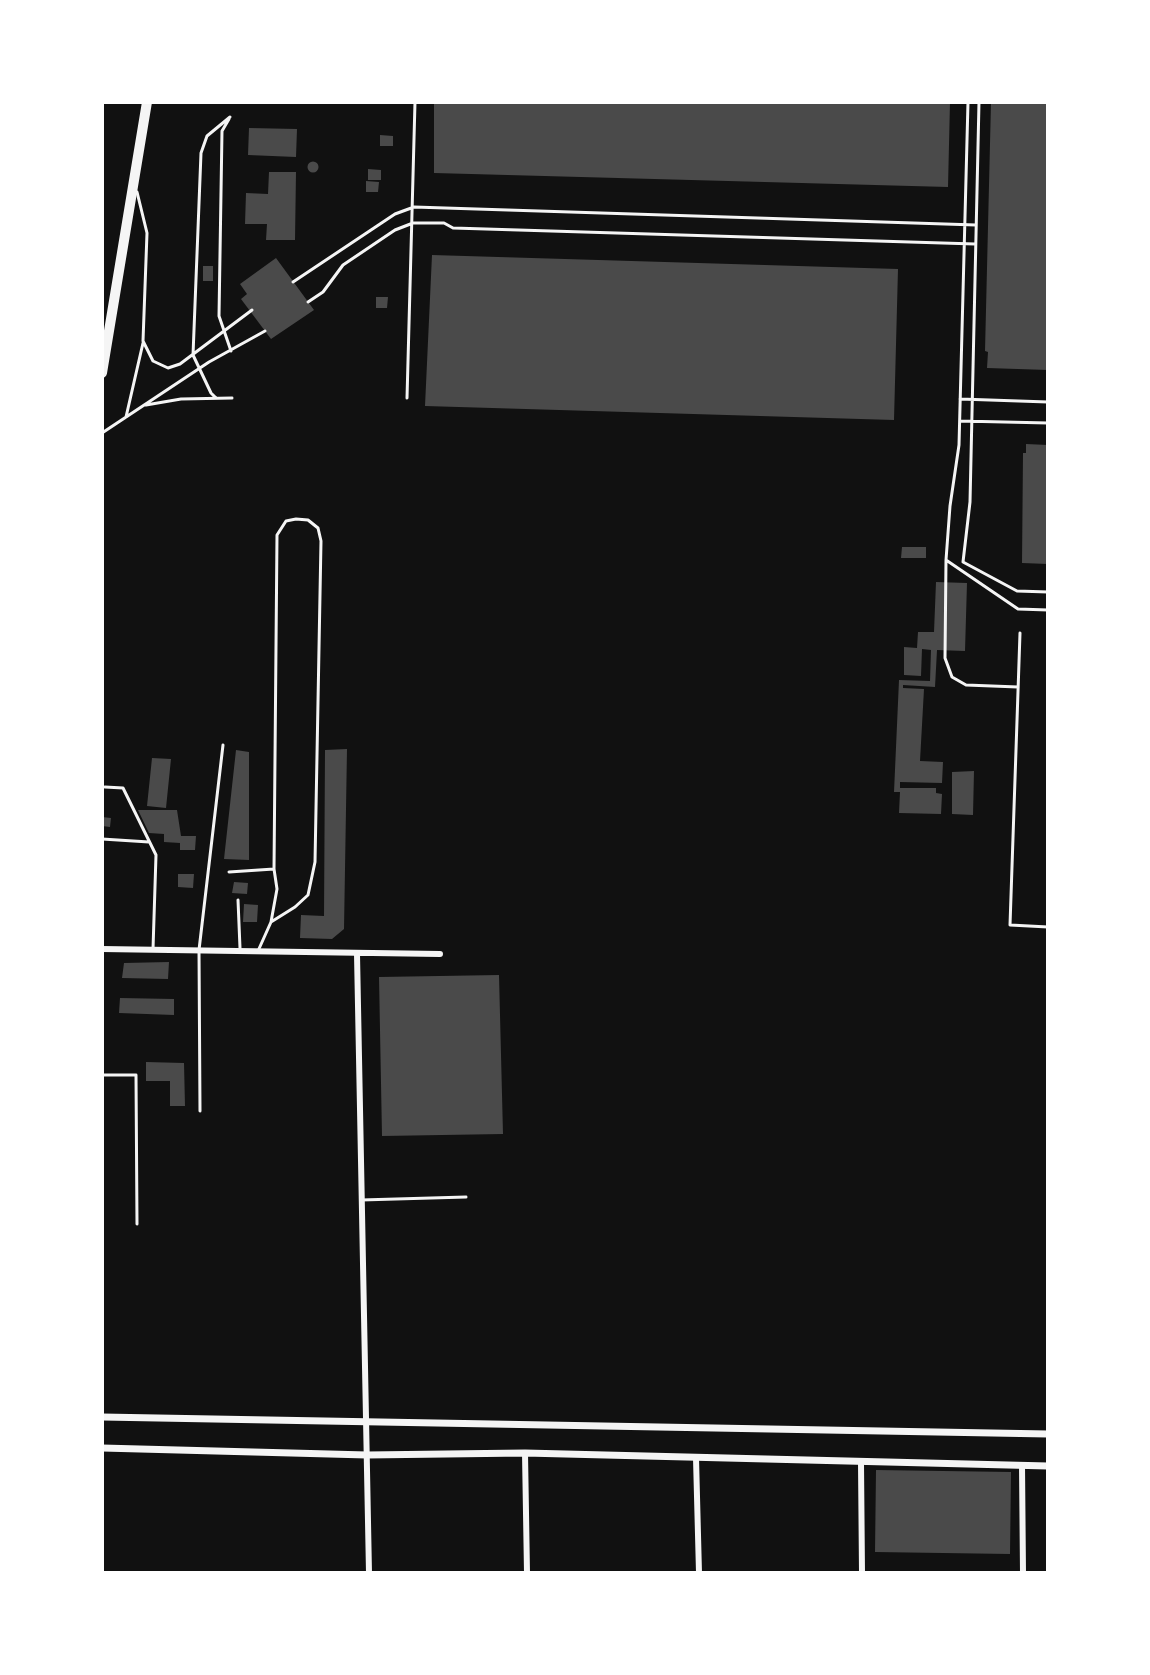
<!DOCTYPE html>
<style>
body{margin:0}
#map{position:relative;width:1150px;height:1675px;overflow:hidden;background:#111;font-family:Barlow,sans-serif}
canvas{display:block}
.frame{position:absolute;inset:0;border:104px solid #fff;pointer-events:none}
</style>
<div id="map">
<canvas width="1150" height="1675"></canvas>
<div class="frame"></div>
</div>
<script>
const ctx = document.querySelector('canvas').getContext('2d');
ctx.lineJoin = 'round';
function paint(path, color) { ctx.fillStyle = color; ctx.fill(path, 'evenodd'); }
const toPath = rows => new Path2D(rows.map(r => 'M' + r).join(''));
function stroke(path, color, width, dash) { ctx.strokeStyle = color; ctx.lineWidth = width; ctx.lineCap = dash ? 'butt' : 'round'; ctx.setLineDash(dash || []); ctx.stroke(path); }
paint(toPath([
 [434,102,950,102,948,187,434,173],
 [991,102,1048,102,1048,370,987,368,988,352,985,351],
 [249,128,297,129,296,157,248,155],
 [380,135,393,136,393,146,380,146],
 '307.5 167a5.5 5.5 0 1 1 11 0a5.5 5.5 0 1 1-11 0Z',
 [368,169,381,170,381,180,368,180],
 [269,172,296,172,295,240,266,240,267,224,245,224,246,193,268,194],
 [366,181,379,182,378,192,366,192],
 [432,255,898,269,894,420,425,406],
 [276,258,314,310,271,339,241,299,247,294,240,284],
 [203,266,213,266,213,281,203,281],
 [376,297,388,297,387,308,376,308],
 [1026,444,1048,445,1048,564,1022,563,1023,453,1026,453],
 [902,547,926,547,926,558,901,558],
 [936,582,967,583,965,651,937,650,935,687,903,685,903,688,924,689,920,761,943,762,942,783,900,782,900,788,936,788,936,793,942,794,941,814,899,813,900,792,894,792,899,680,930,681,931,650,922,649,921,676,904,675,904,647,917,648,918,632,934,632],
 [347,749,344,929,332,939,300,938,301,915,324,916,325,750],
 [236,750,249,752,249,860,224,859],
 [152,758,171,759,166,808,147,806],
 [974,771,973,815,952,814,952,772],
 [138,810,177,810,181,836,196,836,195,850,180,850,180,843,164,842,164,834,149,833],
 [102,817,111,818,110,827,102,826],
 [178,874,194,874,193,888,178,887],
 [234,882,248,883,247,894,232,893],
 [244,904,258,905,257,922,243,922],
 [169,962,168,979,122,978,124,963],
 [499,975,503,1134,382,1136,379,977],
 [120,998,174,999,174,1015,119,1013],
 [146,1062,184,1063,185,1106,170,1106,170,1081,146,1081],
 [876,1470,1011,1472,1010,1554,875,1552]
]), '#4a4a4a');
stroke(toPath([
 [968,102,959,445,950,506,946,560,945,658,952,677,966,685,1018,687],
 [979,102,970,502,963,562,1017,591,1048,592],
 [229,119,222,131,219,316,231,351],
 [137,192,147,233,143,341,153,361,168,368,180,364,252,310],
 [293,282,395,214,414,207,976,225],
 [308,302,323,292,343,265,395,230,413,223,444,223,453,228,975,244],
 [216,398,211,393,193,355,201,153,207,136,230,117],
 [407,398,415,102],
 [960,399,1048,402],
 [146,405,181,399,232,398],
 [126,417,143,343],
 [960,421,1048,423],
 [102,433,209,362,265,331],
 [946,560,1018,609,1048,610],
 [1020,633,1010,925,1048,927],
 [105,787,123,788,156,855,153,949],
 [102,839,149,842],
 [229,872,274,869],
 [238,900,240,948],
 [258,951,271,922,295,907,308,895,315,862,321,541,318,528,308,520,296,519,286,521,277,535,274,869,277,889,271,922],
 [102,1075,136,1075,137,1224],
 [200,1111,199,950,223,745],
 [361,1200,466,1197]
]), '#f5f5f5', 3);
stroke(toPath([
 [102,949,440,954],
 [357,954,369,1573],
 [525,1453,527,1573],
 [696,1458,699,1573],
 [861,1463,862,1573],
 [1022,1465,1023,1573]
]), '#f5f5f5', 6);
stroke(toPath([
 [102,1417,1048,1434],
 [102,1448,367,1455,525,1453,1048,1466]
]), '#f5f5f5', 7);
stroke(toPath([
 [102,373,147,102]
]), '#f5f5f5', 10);
</script>
